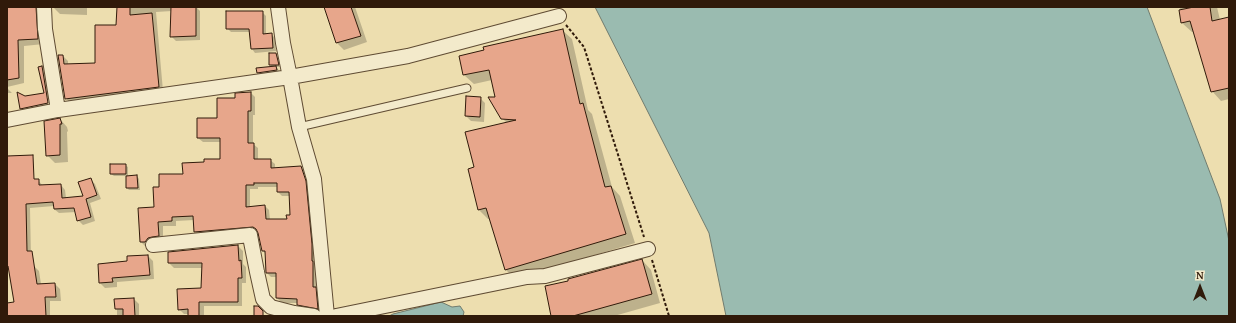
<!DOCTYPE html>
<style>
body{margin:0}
#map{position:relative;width:1236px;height:323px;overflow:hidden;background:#eddeaf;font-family:"Gentium Book Plus",serif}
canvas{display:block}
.frame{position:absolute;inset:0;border:8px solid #301a0a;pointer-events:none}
.north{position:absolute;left:1180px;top:267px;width:40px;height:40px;-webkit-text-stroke:3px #f3eacb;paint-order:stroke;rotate:0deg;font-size:11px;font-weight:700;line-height:16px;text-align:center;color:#301a0a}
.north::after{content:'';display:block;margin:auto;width:14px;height:18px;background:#301a0a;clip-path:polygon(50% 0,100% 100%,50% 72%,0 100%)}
</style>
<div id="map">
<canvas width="1236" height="323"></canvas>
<div class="frame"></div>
<div class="north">N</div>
</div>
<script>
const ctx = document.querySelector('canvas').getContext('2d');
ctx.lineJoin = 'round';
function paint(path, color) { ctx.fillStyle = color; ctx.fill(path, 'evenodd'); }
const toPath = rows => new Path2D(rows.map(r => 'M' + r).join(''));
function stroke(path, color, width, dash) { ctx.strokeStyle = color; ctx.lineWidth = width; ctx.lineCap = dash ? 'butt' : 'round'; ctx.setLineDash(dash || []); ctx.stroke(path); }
const water = toPath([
 [595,7,1147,7,1220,199,1229,241,1229,316,726,316,709,233,595,7],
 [441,302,452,307,460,306,464,312,463,316,389,316,393,314,441,302]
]);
paint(water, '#9abbb0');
stroke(water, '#707b6e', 1);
paint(toPath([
 [7,7,44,7,44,44,24,46,24,83,7,87],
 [53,7,87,7,87,15,60,14],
 [94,7,196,7,200,11,200,40,176,41,171,36,172,11,156,12,163,91,70,103,66,98,63,56,68,61,68,65,96,64,117,26,118,8],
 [324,7,355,7,367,42,344,50,337,43,326,9],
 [1180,7,1217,7,1220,20,1229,18,1229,99,1221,101,1212,91,1194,32,1192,32,1182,23],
 [262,12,266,16,266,35,271,34,275,38,276,51,255,53,252,49,250,32,231,32,227,28],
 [562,30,572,39,588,110,592,114,612,187,620,196,635,243,515,279,506,270,490,219,488,219,479,210,469,169,475,168,507,123,502,118,492,80,474,84,464,75,460,57],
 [276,54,278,57,280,67,276,67,278,69,279,72,260,75,258,73,273,67,270,65],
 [42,67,46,72,52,108,50,108,48,97,46,97,48,108,26,113,21,108,25,97,45,94],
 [7,88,12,93,7,93],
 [251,93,255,97,255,115,253,115,253,144,258,148,258,160,270,160,275,164,275,168,301,167,306,172,310,186,317,267,317,290,320,293,322,313,302,309,298,303,282,303,277,298,277,277,271,277,267,273,266,254,263,251,258,231,254,231,199,236,195,232,194,220,176,221,176,226,163,226,163,240,150,246,145,246,141,242,156,208,160,188,205,163,221,160,221,142,203,142,198,138,236,99],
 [258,187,278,187,278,192,282,196,290,196,291,216,288,220,270,220,269,210,265,206,250,207,250,189,258,189],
 [480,98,485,103,484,122,471,121,466,116],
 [60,119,67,127,68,131,67,132,68,162,55,163,47,155],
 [7,161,29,181,38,180,43,186,61,185,65,190,66,198,85,197,90,179,95,184,101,199,90,203,95,221,83,225,78,220,76,212,59,213,54,209,54,206,30,208,31,258,7,259],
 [125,165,128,167,128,177,137,176,139,179,140,190,129,190,127,188,127,176,114,176,111,174],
 [238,246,243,251,243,264,246,267,246,283,242,283,242,306,204,306,204,316,189,316,189,314,184,314,179,309,202,289,203,268,174,268,169,263],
 [148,256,153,261,154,279,117,282,117,287,105,288,100,283,129,262],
 [642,260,651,270,660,303,614,316,552,316],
 [34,266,39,271,41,284,55,284,60,289,61,301,50,301,50,316,7,316,7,304,16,303],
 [134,299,139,304,139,316,117,316,117,310,116,309]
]), '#0003');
const building = toPath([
 [7,7,36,7,38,39,18,40,19,78,7,80,7,7],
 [117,7,130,7,130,15,152,13,159,87,65,99,58,55,63,55,64,64,95,63,95,25,116,25,117,7],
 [171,7,196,7,196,36,170,37,171,7],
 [324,7,351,7,361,36,336,43,324,7],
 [1194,7,1210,7,1212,21,1229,17,1229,88,1211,92,1190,21,1181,23,1179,10,1194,7],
 [226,11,263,11,263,34,272,33,273,48,251,49,249,29,226,29,226,11],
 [563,29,580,104,583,103,605,187,611,186,626,234,505,270,486,208,478,210,468,169,474,167,465,132,516,120,501,119,488,97,495,97,489,70,463,75,459,56,484,50,483,47,563,29],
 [269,53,276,53,279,65,269,65,269,53],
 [42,66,48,103,20,109,17,92,25,96,44,93,38,67,42,66],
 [276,66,277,70,257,73,256,68,276,66],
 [251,92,251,111,248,111,248,143,254,143,254,159,271,159,271,168,301,166,306,181,312,244,312,261,313,261,313,287,316,287,318,309,297,305,297,299,276,298,276,273,266,273,265,251,262,251,258,233,256,229,253,227,194,232,193,216,172,217,172,221,158,222,159,236,152,237,148,238,145,242,140,242,138,208,154,207,153,187,159,187,159,174,183,174,182,163,204,162,204,159,220,159,220,138,197,138,197,118,217,118,217,98,235,98,235,93,251,92],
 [254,183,277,183,277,192,289,192,290,215,286,215,287,219,266,219,265,205,246,207,246,185,254,185,254,183],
 [466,96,481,97,480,117,465,116,466,96],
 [60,118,62,124,60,124,60,155,46,156,44,121,60,118],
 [33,155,34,179,39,179,39,185,61,184,62,198,83,196,78,182,91,178,97,195,86,199,91,217,77,221,74,208,54,209,53,202,26,204,27,251,32,251,37,284,55,283,56,297,45,297,46,316,7,316,7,303,14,302,8,266,7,266,7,156,33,155],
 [110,164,126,164,126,174,110,174,110,164],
 [137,175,138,188,126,188,126,176,137,175],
 [238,245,239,261,241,260,242,278,238,278,238,302,199,302,199,316,188,316,188,309,178,310,177,289,201,288,202,263,168,263,168,252,238,245],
 [148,255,150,275,112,278,113,282,99,283,98,264,127,261,127,256,148,255],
 [642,259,652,294,573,316,551,316,545,286,568,281,568,279,642,259],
 [134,298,135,316,123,316,123,309,115,309,114,299,134,298],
 [254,306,258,306,263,311,263,316,254,316,254,306]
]);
paint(building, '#e7a68b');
stroke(building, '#301a0a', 1);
const lane = toPath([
 [299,127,467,88]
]);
const street = toPath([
 [44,7,45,29,58,110],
 [278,7,283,43,290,77,408,56,559,16],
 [7,120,58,110,290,77,299,127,314,179,327,316],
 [153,245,250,235],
 [257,272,250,237,250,235,257,272,263,299,271,307,294,313,314,316],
 [336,316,527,277,545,276,648,249]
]);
stroke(lane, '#5f4b33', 9);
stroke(street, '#5f4b33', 16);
stroke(toPath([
 [566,25,584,47,644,237],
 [652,260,669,316]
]), '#301a0a', 2, [3, 2]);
stroke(lane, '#f3eacb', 7);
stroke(street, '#f3eacb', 14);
</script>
